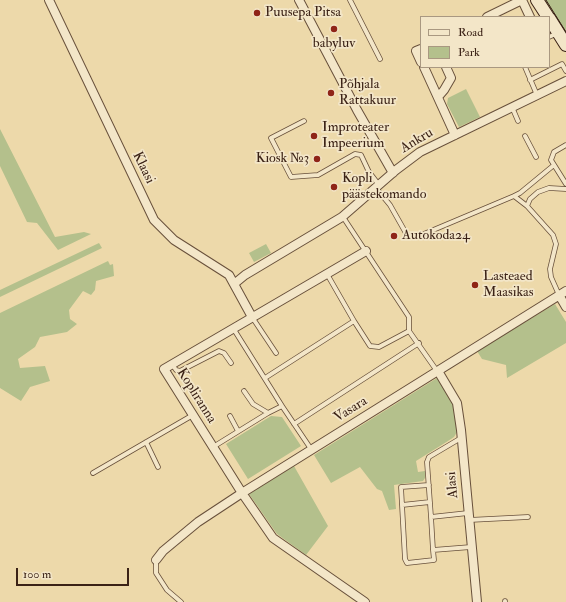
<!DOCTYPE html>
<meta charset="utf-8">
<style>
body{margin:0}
#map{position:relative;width:566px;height:602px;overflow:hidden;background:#edd9aa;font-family:"IM FELL Double Pica",serif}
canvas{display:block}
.legend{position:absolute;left:420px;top:16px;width:130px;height:52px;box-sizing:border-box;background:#f3e6c8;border:1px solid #a99881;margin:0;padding:5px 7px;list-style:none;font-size:12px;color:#3b2216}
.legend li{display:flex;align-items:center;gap:8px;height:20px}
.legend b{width:20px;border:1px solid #a99881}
.scale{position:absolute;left:16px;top:568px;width:113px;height:18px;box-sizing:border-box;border:2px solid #3b2216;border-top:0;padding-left:5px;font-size:12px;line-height:14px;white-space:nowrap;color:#3b2216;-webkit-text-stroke:3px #f3e6c8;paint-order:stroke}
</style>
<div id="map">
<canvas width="566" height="602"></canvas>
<ul class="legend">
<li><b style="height:5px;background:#f3e6c8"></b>Road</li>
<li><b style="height:11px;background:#b4c08c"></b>Park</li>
</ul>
<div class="scale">100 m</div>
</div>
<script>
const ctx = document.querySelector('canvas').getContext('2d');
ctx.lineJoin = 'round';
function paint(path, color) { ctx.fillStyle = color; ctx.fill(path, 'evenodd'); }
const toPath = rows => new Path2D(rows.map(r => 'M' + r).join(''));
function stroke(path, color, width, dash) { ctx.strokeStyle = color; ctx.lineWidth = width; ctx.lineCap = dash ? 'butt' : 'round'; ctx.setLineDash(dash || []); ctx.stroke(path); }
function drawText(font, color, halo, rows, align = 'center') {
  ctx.font = font + ' "IM FELL Double Pica",serif'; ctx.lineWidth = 3.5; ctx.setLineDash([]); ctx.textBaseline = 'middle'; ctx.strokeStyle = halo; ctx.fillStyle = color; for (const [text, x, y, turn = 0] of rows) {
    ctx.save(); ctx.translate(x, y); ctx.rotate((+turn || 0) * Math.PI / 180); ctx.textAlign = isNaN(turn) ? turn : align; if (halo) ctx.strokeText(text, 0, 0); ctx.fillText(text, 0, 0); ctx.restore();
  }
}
paint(toPath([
 [544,0,566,0,566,34],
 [466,89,480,117,459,127,447,104,448,98],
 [0,129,55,237,84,232,91,234,58,250,37,223,27,222,0,166],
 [99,243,102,248,0,297,0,290],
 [266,244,271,253,254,262,249,253],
 [108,261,110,265,113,264,114,276,96,281,95,290,91,295,83,291,69,310,70,319,77,324,67,332,40,337,35,347,18,359,20,368,45,366,50,381,30,387,21,401,0,388,0,313],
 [555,304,566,322,566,343,507,378,506,365,482,359,477,351],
 [437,378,452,402,455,410,457,432,454,437,448,441,416,461,418,472,425,471,425,478,423,481,394,485,396,509,389,510,382,491,377,489,360,467,331,483,314,455],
 [271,416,282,417,301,446,248,479,226,444],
 [294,466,328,526,306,555,277,534,249,494]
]), '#b4c08c');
const lane = toPath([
 [350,0,380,59],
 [549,37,558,33],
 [525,67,537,95],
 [530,80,562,64,566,71],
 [512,107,518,121],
 [304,121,271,138,291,177,318,175,355,154,361,155,369,172,379,185],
 [525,136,536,157],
 [566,145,554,152,551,160,566,184],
 [376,188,390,205,407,235,419,236,514,196,527,206,553,235,556,244,550,269,551,277,559,295],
 [514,196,520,193,554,165],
 [527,206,530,199,538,192,549,188,566,189],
 [343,217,409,317,409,331,437,371],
 [327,274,354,321],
 [252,317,276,353],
 [233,328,282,406],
 [172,364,176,370,180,371,219,351,224,353,231,363],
 [265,378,354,321,370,346,379,347,409,331],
 [244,391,253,404,268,413],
 [230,416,238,431],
 [294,424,419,343],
 [146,442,158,467],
 [213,447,268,413,282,406,311,449],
 [93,473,193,415],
 [430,502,402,505,405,559,407,563,434,560,433,550],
 [402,505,401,487,429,485],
 [468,513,431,517,433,550,471,547],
 [431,517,427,462,429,457,461,438],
 [469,520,528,517],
 [156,560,156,573,167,590,181,602],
 [505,601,505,602]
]);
const street = toPath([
 [49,0,154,220,174,240,229,275,252,317],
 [299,0,357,110,393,173],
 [487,17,522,0,530,17],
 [421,49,416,51,421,62],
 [424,67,455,135],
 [438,97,444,90,451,78,446,67],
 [234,284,245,275,342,217,396,170,420,152,566,81],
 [559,295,566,307],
 [438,371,457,403,461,430,477,602],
 [156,560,163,551,198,522,242,493,566,291],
 [365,602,273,538,242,493,164,369,366,251]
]);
const secondary = toPath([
 [537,0,548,17],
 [549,18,566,45]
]);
stroke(lane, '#68503b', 5.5);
stroke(street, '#68503b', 10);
stroke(secondary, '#3b2216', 14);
stroke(lane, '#f3e6c8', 4);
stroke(street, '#f3e6c8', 8);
stroke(secondary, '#f3e6c8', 12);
stroke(toPath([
 [546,0,566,32]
]), '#3b2216', 1);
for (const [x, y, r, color] of [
 [257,13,4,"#8f2418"],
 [334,29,4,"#8f2418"],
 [331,93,4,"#8f2418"],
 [314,136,4,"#8f2418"],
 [317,159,4,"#8f2418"],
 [334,187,4,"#8f2418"],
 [394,236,4,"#8f2418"],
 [475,285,4,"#8f2418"]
]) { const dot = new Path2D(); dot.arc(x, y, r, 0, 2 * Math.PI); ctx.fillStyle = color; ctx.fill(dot); stroke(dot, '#f3e6c8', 1.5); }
drawText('14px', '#3b2216', '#f3e6c8', [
 ["Puusepa Pitsa",265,13],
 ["babyluv",334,44,"center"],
 ["Põhjala",339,85],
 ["Rattakuur",339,101],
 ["Improteater",322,128],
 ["Impeerium",322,144],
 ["Kiosk №3",309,159,"right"],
 ["Kopli",342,179],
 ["päästekomando",342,195],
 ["Autokoda24",402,236],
 ["Lasteaed",483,277],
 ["Maasikas",483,293]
], 'left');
drawText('14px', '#3b2216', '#f3e6c8', [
 ["Ankru",417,141,-31],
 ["Klaasi",143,168,64],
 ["Kopliranna",196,396,58],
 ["Vasara",351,410,-32],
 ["Alasi",453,485,-95]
]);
</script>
